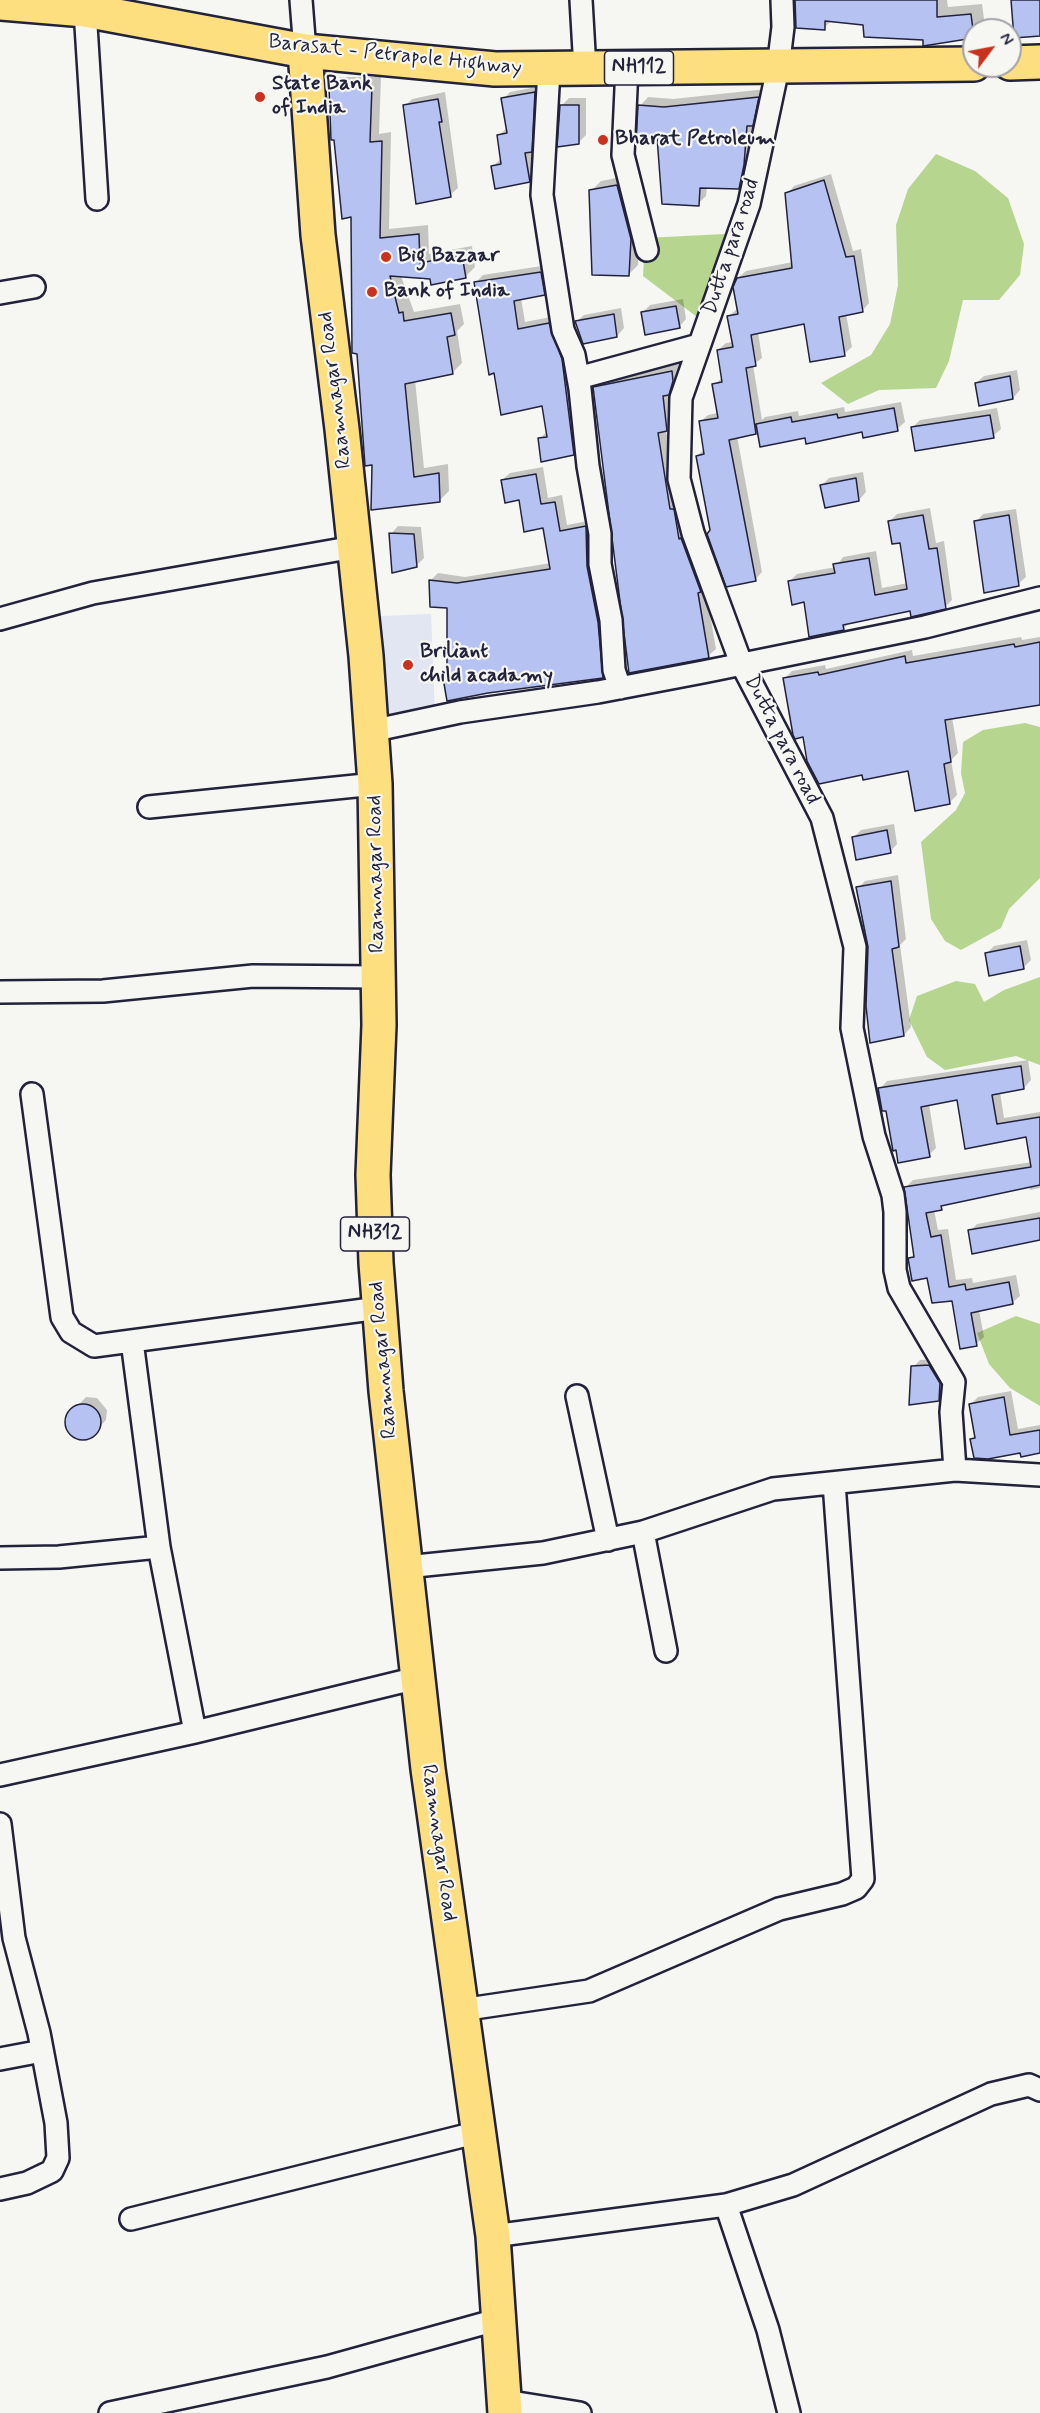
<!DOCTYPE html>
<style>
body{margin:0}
#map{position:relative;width:1040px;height:2413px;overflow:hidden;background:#f6f6f2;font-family:Mynerve,sans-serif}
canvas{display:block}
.north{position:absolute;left:962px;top:18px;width:60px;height:60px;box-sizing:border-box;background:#f6f6f2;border:2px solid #a1a1a9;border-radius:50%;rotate:58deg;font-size:16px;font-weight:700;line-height:24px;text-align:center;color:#22223b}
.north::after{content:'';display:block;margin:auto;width:21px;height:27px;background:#c8321e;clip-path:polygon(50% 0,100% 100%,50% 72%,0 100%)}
</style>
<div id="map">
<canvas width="1040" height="2413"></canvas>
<div class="north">N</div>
</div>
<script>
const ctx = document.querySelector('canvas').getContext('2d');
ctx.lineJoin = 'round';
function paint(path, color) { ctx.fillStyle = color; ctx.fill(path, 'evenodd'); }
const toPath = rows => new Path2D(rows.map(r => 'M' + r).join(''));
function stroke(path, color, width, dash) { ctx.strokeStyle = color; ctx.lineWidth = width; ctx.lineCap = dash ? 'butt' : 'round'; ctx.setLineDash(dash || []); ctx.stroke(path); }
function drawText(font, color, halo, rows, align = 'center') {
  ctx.font = font + ' Mynerve,sans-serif'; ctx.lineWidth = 4.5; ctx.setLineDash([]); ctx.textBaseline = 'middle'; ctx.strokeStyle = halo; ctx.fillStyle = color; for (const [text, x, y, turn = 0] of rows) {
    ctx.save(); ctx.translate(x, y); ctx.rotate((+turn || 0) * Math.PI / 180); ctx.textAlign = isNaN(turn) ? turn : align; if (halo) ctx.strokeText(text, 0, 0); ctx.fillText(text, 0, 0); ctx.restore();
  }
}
paint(toPath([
 [431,614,435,714,387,723,380,616]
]), '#e2e6f2');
paint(toPath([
 [936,154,975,171,1008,198,1024,244,1020,275,999,300,963,300,949,361,936,388,879,390,848,404,821,383,871,355,890,324,898,285,896,225,908,189],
 [725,234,697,317,643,276,645,238],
 [1025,723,1040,727,1040,878,1009,909,1001,928,961,950,945,941,931,919,921,842,956,810,965,793,961,773,963,742,983,730],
 [1040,977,1040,1065,1016,1056,945,1070,927,1057,909,1020,917,996,956,981,975,984,984,1002,1004,990],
 [1016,1316,1040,1324,1040,1406,1010,1388,989,1364,977,1333]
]), '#b6d68f');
paint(toPath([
 [796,0,947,0,948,7,982,4,985,26,981,30,974,30,974,36,925,44,925,38,865,24,832,20,824,28],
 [340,77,381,77,379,134,391,132,389,229,428,225,429,254,472,246,475,267,465,277,401,276,414,312,460,304,464,324,457,331,462,363,452,373,415,380,424,468,448,464,449,491,440,500,374,463,353,216,331,87],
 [542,86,538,143,532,149,537,173,529,181,493,166,502,158,499,135,507,128,503,99,510,92],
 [766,89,760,116,754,122,747,179,738,188,707,186,706,196,698,204,640,106,648,97,673,99],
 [445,92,458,188,450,195,405,106,412,99],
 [569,98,586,98,586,135,578,143,561,106],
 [831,174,853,251,861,249,869,303,862,311,846,314,852,347,844,354,805,323,758,332,762,358,753,365,762,420,765,417,798,411,799,416,844,407,845,412,901,402,905,422,897,429,806,436,758,430,755,433,737,436,762,572,755,580,712,530,697,456,704,449,700,422,708,415,718,413,714,385,723,377,718,350,726,343,733,342,729,316,738,308,738,278,746,271,793,262,787,194,794,186],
 [627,176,641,228,638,265,628,275,591,191,601,181],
 [548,265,551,286,544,293,521,298,525,322,556,316,581,446,573,454,539,439,547,432,543,405,495,372,476,282,483,275],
 [683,299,686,319,679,327,643,312,650,305],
 [621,308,624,328,617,336,576,322,584,315],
 [679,364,680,373,676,386,670,391,674,422,666,430,678,503,705,586,716,649,708,656,594,388,602,380],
 [1017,370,1020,390,1013,398,976,383,984,376],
 [997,408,1001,429,993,436,912,428,920,420],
 [543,467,548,498,562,495,567,525,593,520,610,669,603,677,444,679,449,674,448,606,430,581,438,573,465,577,551,563,544,526,502,480,510,473],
 [863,472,866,492,859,500,822,485,829,478],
 [930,508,936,543,944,541,952,600,945,607,911,610,850,622,843,629,805,600,789,582,797,574,836,567,843,557,876,551,882,588,908,583,901,541,889,522,897,514],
 [1016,509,1026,577,1018,584,976,522,983,514],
 [398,526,421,527,424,558,416,566,391,534],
 [1021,637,1022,640,1040,637,1040,704,994,713,993,709,952,717,958,753,951,760,957,795,949,803,910,769,863,774,804,736,785,678,792,671,825,665,826,669,912,650,913,656],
 [894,824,897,844,890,852,854,837,861,830],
 [898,875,906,939,900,945,911,1027,904,1035,869,947,858,888,865,881],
 [1027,940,1031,960,1023,968,987,953,994,946],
 [1028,1060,1031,1080,1024,1088,1000,1092,1004,1118,1040,1112,1040,1188,1030,1190,1029,1186,946,1203,934,1210,938,1230,948,1229,956,1280,972,1278,973,1283,1016,1275,1020,1296,1012,1303,979,1310,984,1337,976,1344,953,1300,910,1258,915,1253,905,1188,913,1180,1032,1162,1027,1135,967,1148,959,1098,929,1104,936,1148,929,1155,888,1109,880,1089,887,1081],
 [1040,1212,1040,1240,970,1231,977,1224],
 [937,1359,946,1393,939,1400,913,1367,920,1360],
 [1011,1391,1018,1429,1040,1425,1040,1452,1021,1451,972,1439,976,1435,971,1404,978,1397],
 [86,1397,97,1398,107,1410,106,1420,90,1437,79,1438,70,1432,67,1417]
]), '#0003');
const building = toPath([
 [795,0,937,0,937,17,971,14,974,38,923,46,923,40,864,37,863,25,825,21,825,30,796,28,795,0],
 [1011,0,1040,0,1040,36,1014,38,1011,0],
 [372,86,370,142,382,141,380,238,419,234,420,263,462,255,466,278,431,285,430,279,390,276,399,313,403,312,404,321,451,313,455,335,447,337,453,374,405,384,414,477,439,473,440,502,371,510,372,465,365,466,357,354,352,353,351,217,342,219,334,140,331,140,329,87,372,86],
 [535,92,532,152,525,153,530,182,495,189,491,166,501,164,497,135,507,133,501,98,535,92],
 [759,97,753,126,747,126,744,165,739,189,700,188,699,206,662,204,657,137,636,142,638,105,664,107,759,97],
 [438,99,442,122,439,122,451,197,416,204,403,105,438,99],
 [560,105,579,105,579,144,557,147,560,105],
 [824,180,846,257,854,256,863,312,839,317,845,356,810,362,804,324,751,335,756,366,746,368,756,434,729,440,756,581,726,587,707,534,710,530,696,456,704,454,699,421,718,418,712,384,722,382,717,350,733,347,727,316,738,314,733,287,737,278,792,268,785,193,824,180],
 [617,185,631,239,629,276,592,275,589,190,617,185],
 [541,272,545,295,514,301,518,329,549,323,562,359,574,455,541,462,538,438,547,437,542,406,501,415,494,373,489,375,474,282,541,272],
 [676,306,680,328,645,335,641,312,676,306],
 [614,314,617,337,583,344,575,321,614,314],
 [672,371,673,381,669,395,663,396,667,431,658,433,670,509,674,509,679,539,681,538,701,592,698,593,709,658,629,673,593,387,672,371],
 [1010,376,1013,399,979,406,975,383,1010,376],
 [894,408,898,431,863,438,862,432,806,444,805,438,760,447,756,424,791,417,792,422,837,414,838,418,894,408],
 [990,415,994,438,915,451,911,427,990,415],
 [536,474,541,504,555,502,560,531,586,526,587,566,598,622,603,678,488,693,447,701,443,678,447,677,447,608,430,607,429,580,457,583,550,569,543,528,524,532,519,500,505,503,501,480,536,474],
 [856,478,859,501,825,508,820,485,856,478],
 [923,515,929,549,937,548,946,609,911,617,910,611,843,625,844,630,809,637,804,602,792,605,788,581,835,573,833,564,869,558,875,595,907,589,900,543,892,544,888,521,923,515],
 [1009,515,1019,586,984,593,974,521,1009,515],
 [389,533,414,534,417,567,392,573,389,533],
 [1040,642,1040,705,945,720,951,762,944,764,950,804,915,811,908,771,863,780,862,775,819,784,807,761,803,737,795,739,793,735,783,678,818,672,819,675,905,656,906,663,1014,644,1015,647,1040,642],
 [887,830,891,853,856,860,852,837,887,830],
 [891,881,899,947,892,949,904,1036,870,1043,866,1006,868,947,856,887,891,881],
 [1020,946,1024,969,989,976,985,953,1020,946],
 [1021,1066,1024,1089,992,1095,997,1124,1040,1117,1040,1185,941,1206,942,1210,926,1213,931,1237,941,1235,949,1287,965,1284,966,1290,1009,1282,1013,1304,971,1313,977,1346,960,1349,952,1301,932,1303,927,1278,912,1281,908,1258,914,1257,904,1187,1031,1167,1026,1137,965,1149,957,1100,921,1107,930,1157,898,1163,896,1150,893,1151,886,1111,882,1111,878,1088,1021,1066],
 [1040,1218,1040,1240,972,1254,968,1230,1040,1218],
 [929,1365,940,1383,939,1401,909,1405,911,1366,929,1365],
 [1004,1397,1010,1435,1040,1430,1040,1453,1021,1457,1020,1453,988,1459,974,1458,970,1439,975,1438,969,1404,1004,1397],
 '65 1422a18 18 0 1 1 36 0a18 18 0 1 1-36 0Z'
]);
paint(building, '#b5c2f2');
stroke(building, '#22223b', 1.5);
const street = toPath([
 [301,0,305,51],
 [581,0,585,69],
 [782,0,783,27,778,68,749,204,681,398,679,479,693,533,741,663,822,818,855,947,852,1028,874,1136,893,1195,895,1212,895,1270,899,1288,954,1382,951,1412,955,1470],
 [85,10,97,199],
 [627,67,623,155,647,250],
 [549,69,542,195,563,330,574,355,580,389,588,466,600,534,600,564,611,620,614,670,620,688],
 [0,293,34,287],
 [578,378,699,345],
 [0,619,93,593,354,547],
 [371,731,460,712,598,692,703,672,925,627,1040,598],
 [149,807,375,784],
 [0,992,103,991,253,976,379,977],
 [32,1094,62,1317,71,1332,94,1346,379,1308],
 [132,1341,159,1547,195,1732],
 [577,1396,608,1540],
 [643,1532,666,1651],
 [0,1558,59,1557,159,1547],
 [406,1567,543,1553,643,1532,773,1489,955,1470,1040,1475],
 [0,1775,195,1732,417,1678],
 [0,1824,14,1938,39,2033,56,2123,58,2158,52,2171,27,2183,0,2189],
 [461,2010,589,1991,779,1909,842,1894,856,1888,863,1879,834,1483],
 [0,2059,42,2051],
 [726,2205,768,2330,789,2413],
 [131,2219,479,2132],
 [493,2236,726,2205,793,2185,991,2094,1029,2085,1040,2090],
 [505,2401,580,2413],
 [110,2413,327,2367,500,2319]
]);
const highway = toPath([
 [0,3,85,10,305,51,495,69,974,64],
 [305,51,318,235,342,429,366,656,375,784,379,1025,373,1175,376,1263,386,1391,428,1769,493,2236,505,2413],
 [1010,63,1040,62]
]);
stroke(street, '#22223b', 26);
stroke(highway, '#22223b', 38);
stroke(street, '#f6f6f2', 21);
stroke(highway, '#fedf80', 33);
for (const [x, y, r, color] of [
 [260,97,6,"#c8321e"],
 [603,140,6,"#c8321e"],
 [386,257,6,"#c8321e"],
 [372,292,6,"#c8321e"],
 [408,665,6,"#c8321e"]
]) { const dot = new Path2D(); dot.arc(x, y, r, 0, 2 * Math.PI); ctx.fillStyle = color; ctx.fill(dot); stroke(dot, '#f6f6f2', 2); }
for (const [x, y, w] of [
 [639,68,69],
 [375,1234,69]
]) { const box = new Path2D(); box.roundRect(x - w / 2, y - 17, w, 34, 4.5); ctx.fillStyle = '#f6f6f2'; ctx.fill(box); stroke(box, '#22223b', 1.5); }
drawText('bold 20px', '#22223b', null, [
 ["NH112",639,68],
 ["NH312",375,1234]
]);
drawText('21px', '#22223b', '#f6f6f2', [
 ["Barasat - Petrapole Highway",395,56,6],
 ["Dutta para road",732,247,-72],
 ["Raamnagar Road",336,390,-97],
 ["Dutta para road",781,740,63],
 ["Raamnagar Road",377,874,-91],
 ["Raamnagar Road",384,1360,-95],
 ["Raamnagar Road",438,1843,82]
]);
drawText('bold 21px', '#22223b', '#f6f6f2', [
 ["State Bank",272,85],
 ["of India",272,109],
 ["Bharat Petroleum",615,140],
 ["Big Bazaar",398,257],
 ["Bank of India",384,292],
 ["Briliant",420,653],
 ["child acadamy",420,677]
], 'left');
</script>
